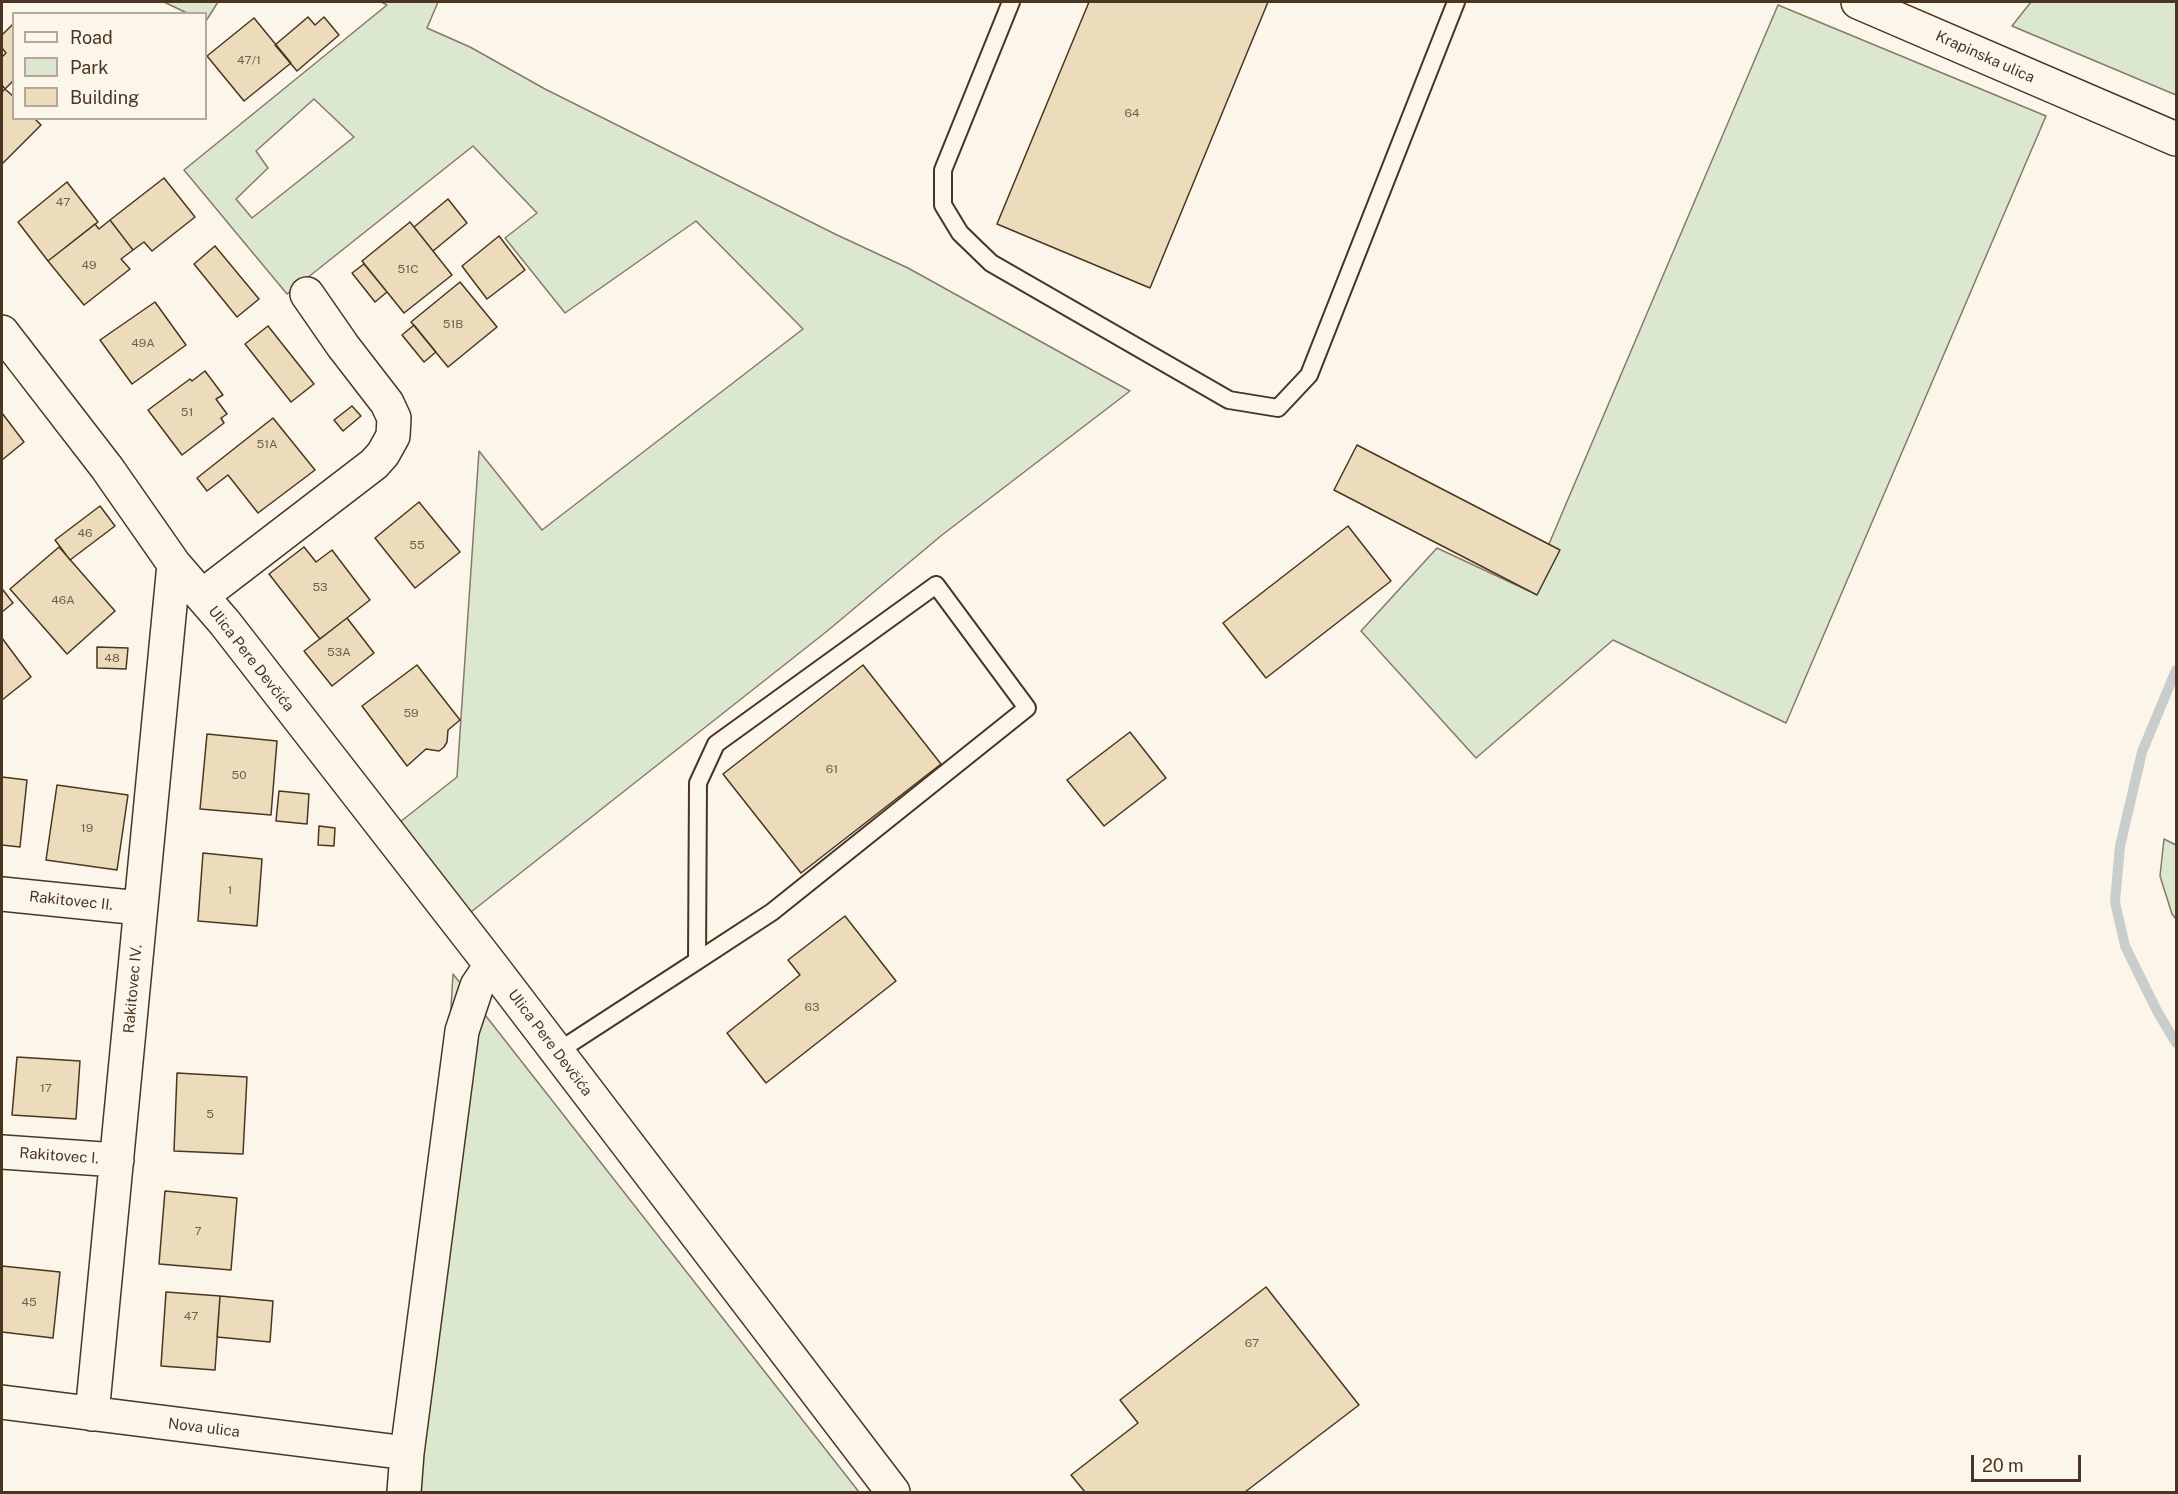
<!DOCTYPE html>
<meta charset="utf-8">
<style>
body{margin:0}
#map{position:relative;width:2178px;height:1494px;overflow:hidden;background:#fbf6e9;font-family:"Public Sans",sans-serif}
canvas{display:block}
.frame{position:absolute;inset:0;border:3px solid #4a3520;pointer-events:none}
.legend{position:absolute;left:12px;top:12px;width:195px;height:108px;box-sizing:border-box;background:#fbf6e9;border:2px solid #b4a999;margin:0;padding:8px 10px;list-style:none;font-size:18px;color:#4a3520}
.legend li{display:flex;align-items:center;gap:12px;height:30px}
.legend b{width:30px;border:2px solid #b4a999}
.scale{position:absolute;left:1971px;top:1455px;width:110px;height:27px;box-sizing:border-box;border:3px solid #4a3520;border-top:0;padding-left:8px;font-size:18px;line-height:21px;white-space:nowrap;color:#4a3520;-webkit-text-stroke:4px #fbf6e9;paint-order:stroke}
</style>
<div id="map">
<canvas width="2178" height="1494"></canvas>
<div class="frame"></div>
<ul class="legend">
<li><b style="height:8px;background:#fbf6e9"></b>Road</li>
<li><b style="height:16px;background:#dce7d0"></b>Park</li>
<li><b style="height:16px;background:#ecdcbc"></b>Building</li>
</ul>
<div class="scale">20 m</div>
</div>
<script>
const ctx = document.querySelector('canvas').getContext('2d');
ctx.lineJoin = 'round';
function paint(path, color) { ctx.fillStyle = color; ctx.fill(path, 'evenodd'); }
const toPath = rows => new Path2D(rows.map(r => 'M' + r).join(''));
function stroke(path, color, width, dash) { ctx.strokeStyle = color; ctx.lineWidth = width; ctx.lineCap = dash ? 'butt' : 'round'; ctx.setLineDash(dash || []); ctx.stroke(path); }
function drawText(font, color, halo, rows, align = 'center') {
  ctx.font = font + ' "Public Sans",sans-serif'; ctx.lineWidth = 4.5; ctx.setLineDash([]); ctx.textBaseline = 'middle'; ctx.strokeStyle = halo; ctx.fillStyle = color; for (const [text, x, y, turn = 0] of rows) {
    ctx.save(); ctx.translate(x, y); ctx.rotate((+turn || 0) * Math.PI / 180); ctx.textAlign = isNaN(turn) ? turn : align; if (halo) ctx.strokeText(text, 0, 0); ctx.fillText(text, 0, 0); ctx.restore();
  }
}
const green = toPath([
 [164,2,218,2,206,21,206,14,187,13,164,2],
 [381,2,438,2,427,28,470,47,545,89,835,234,908,268,1130,391,942,535,826,632,471,912,400,822,457,777,479,451,542,530,803,329,696,221,565,313,505,238,537,213,473,146,287,294,184,170,387,5,381,2],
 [314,99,354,137,252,218,236,199,268,168,256,151,314,99],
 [2031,2,2176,2,2176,95,2012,26,2031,2],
 [1778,5,2046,116,1786,723,1613,640,1476,758,1361,631,1437,548,1529,591,1778,5],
 [2164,839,2176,845,2176,919,2172,914,2160,876,2164,839],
 [453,974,859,1492,418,1492,428,1398,453,974]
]);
paint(green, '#dce7d0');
stroke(green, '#887966', 1.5);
stroke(toPath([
 [2176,670,2142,752,2120,846,2115,902,2125,946,2157,1011,2176,1043]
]), '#c9cecd', 10);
const building = toPath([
 [1089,2,1268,2,1150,288,997,224,1089,2],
 [308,17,315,25,324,17,339,35,297,71,275,45,308,17],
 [254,18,291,63,244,101,207,56,254,18],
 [13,24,14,80,5,89,2,85,2,57,6,53,2,48,2,35,13,24],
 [5,89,14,97,14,118,34,118,41,125,2,164,2,92,5,89],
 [164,178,195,217,152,251,144,242,133,250,110,220,164,178],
 [67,182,98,222,48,261,18,222,67,182],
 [448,199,467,223,433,251,414,227,448,199],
 [110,220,133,250,121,259,130,269,84,305,48,261,95,224,99,229,110,220],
 [410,222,452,275,404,313,362,261,410,222],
 [499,236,525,270,487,299,462,266,499,236],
 [215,246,259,299,237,317,194,264,215,246],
 [364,264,387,292,375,302,352,273,364,264],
 [460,282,497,327,448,367,411,322,460,282],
 [155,302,186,345,132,384,100,340,155,302],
 [414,325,436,352,424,362,402,335,414,325],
 [268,326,314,384,291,402,245,344,268,326],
 [205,371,223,395,216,399,227,414,221,418,224,423,182,455,148,410,190,379,192,381,205,371],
 [352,406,361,416,343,431,334,420,352,406],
 [2,413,24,442,2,460,2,413],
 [273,418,315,470,258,513,228,475,207,491,197,478,273,418],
 [1357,445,1560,550,1537,595,1334,490,1357,445],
 [419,502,460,552,415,588,375,538,419,502],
 [100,506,115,526,70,560,55,540,100,506],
 [1348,526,1391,581,1266,678,1223,623,1348,526],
 [59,547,115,611,67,654,10,589,59,547],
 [304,547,316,562,332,550,370,600,320,639,269,574,304,547],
 [3,590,13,603,2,612,2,591,3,590],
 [347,618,374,653,332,686,304,651,347,618],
 [2,638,31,677,2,700,2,638],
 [97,647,128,648,126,669,97,668,97,647],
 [417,665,460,720,448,730,447,742,444,747,439,751,426,749,407,766,362,706,417,665],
 [863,665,941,764,801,873,723,774,863,665],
 [1130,732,1166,778,1104,826,1067,780,1130,732],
 [207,734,277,741,271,815,200,809,207,734],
 [2,777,27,780,20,847,2,845,2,777],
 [57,785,128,795,117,870,46,860,57,785],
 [279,791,309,794,307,824,276,821,279,791],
 [319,826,335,828,334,846,318,845,319,826],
 [203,853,262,859,257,926,198,921,203,853],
 [845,916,896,981,766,1083,727,1033,800,975,788,960,845,916],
 [17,1057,80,1061,76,1119,12,1115,17,1057],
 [177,1073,247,1077,243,1154,174,1151,177,1073],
 [165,1191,237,1198,231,1270,159,1264,165,1191],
 [2,1266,60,1272,53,1338,2,1332,2,1266],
 [1266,1287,1359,1405,1245,1492,1085,1492,1071,1475,1138,1423,1120,1400,1266,1287],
 [166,1292,220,1296,215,1370,161,1366,166,1292],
 [220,1296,273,1301,270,1342,217,1337,220,1296]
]);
paint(building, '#ecdcbc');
stroke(building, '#4a3520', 1.5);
const lane = toPath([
 [1011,2,943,170,943,205,960,233,991,263,1229,400,1278,408,1309,375,1456,2],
 [557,1052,697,961,772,912,1027,708,936,585,716,744,698,783,697,961]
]);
const street = toPath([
 [1858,2,2176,139],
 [2,332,107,468,174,564,225,623,491,965,893,1492],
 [202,596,374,464,383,454,393,436,394,418,387,403,343,346,307,294],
 [2,894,140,908],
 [2,1152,117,1160],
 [2,1402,407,1453],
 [92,1414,174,564],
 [404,1492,407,1453,462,1031,477,986,491,965]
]);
stroke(lane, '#4a3520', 20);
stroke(street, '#4a3520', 36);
stroke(lane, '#fbf6e9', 16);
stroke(street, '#fbf6e9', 33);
drawText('12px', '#725f47', null, [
 ["47/1",249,60],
 ["64",1132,113],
 ["47",63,202],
 ["49",89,265],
 ["51C",408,269],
 ["51B",453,324],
 ["49A",143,343],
 ["51",187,412],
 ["51A",267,444],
 ["46",85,533],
 ["55",417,545],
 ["53",320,587],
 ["46A",63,600],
 ["53A",339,652],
 ["48",112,658],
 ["59",411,713],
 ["61",832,769],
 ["50",239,775],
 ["19",87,828],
 ["1",230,890],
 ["63",812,1007],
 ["17",46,1088],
 ["5",210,1114],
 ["7",198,1231],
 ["45",29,1302],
 ["47",191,1316],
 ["67",1252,1343]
]);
drawText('15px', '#4a3520', '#fbf6e9', [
 ["Krapinska ulica",1985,57,24],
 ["Ulica Pere Devčića",251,659,52],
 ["Rakitovec II.",71,901,6],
 ["Rakitovec IV.",133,989,-85],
 ["Ulica Pere Devčića",550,1043,53],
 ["Rakitovec I.",59,1156,4],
 ["Nova ulica",204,1428,7]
]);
</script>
